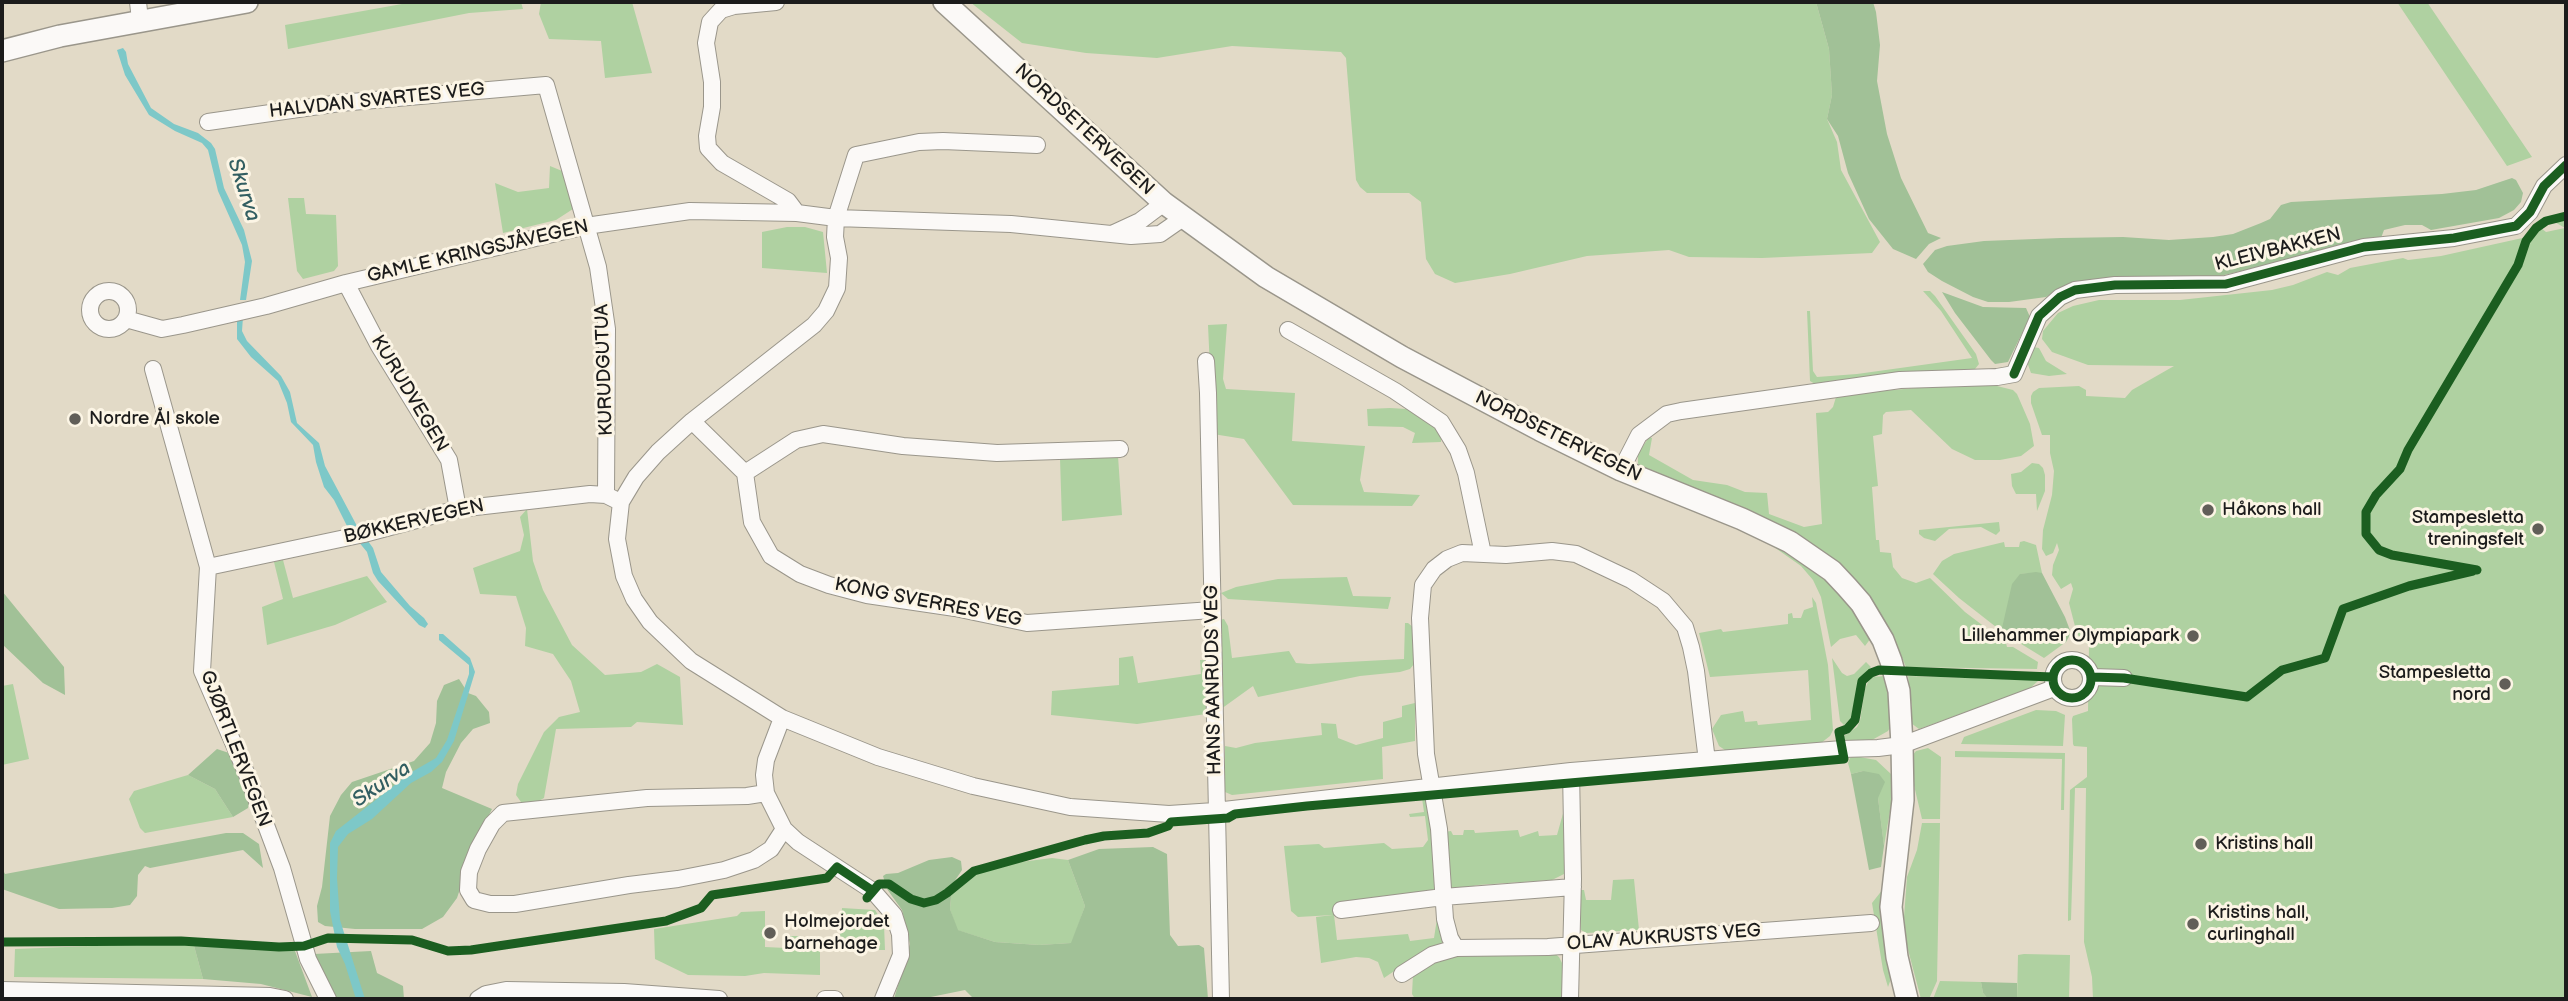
<!DOCTYPE html>
<meta charset="utf-8">
<style>
body{margin:0}
#map{position:relative;width:2568px;height:1001px;overflow:hidden;background:#e2dac7;font-family:"Balsamiq Sans",sans-serif}
canvas{display:block}
.frame{position:absolute;inset:0;border:4px solid #1c1c1c;pointer-events:none}
</style>
<div id="map">
<canvas width="2568" height="1001"></canvas>
<div class="frame"></div>
</div>
<script>
const ctx = document.querySelector('canvas').getContext('2d');
ctx.lineJoin = 'round';
function paint(path, color) { ctx.fillStyle = color; ctx.fill(path, 'evenodd'); }
const toPath = rows => new Path2D(rows.map(r => 'M' + r).join(''));
function stroke(path, color, width, dash) { ctx.strokeStyle = color; ctx.lineWidth = width; ctx.lineCap = dash ? 'butt' : 'round'; ctx.setLineDash(dash || []); ctx.stroke(path); }
function drawText(font, color, halo, rows, align = 'center') {
  ctx.font = font + ' "Balsamiq Sans",sans-serif'; ctx.lineWidth = 6; ctx.setLineDash([]); ctx.textBaseline = 'middle'; ctx.strokeStyle = halo; ctx.fillStyle = color; for (const [text, x, y, turn = 0] of rows) {
    ctx.save(); ctx.translate(x, y); ctx.rotate((+turn || 0) * Math.PI / 180); ctx.textAlign = isNaN(turn) ? turn : align; if (halo) ctx.strokeText(text, 0, 0); ctx.fillText(text, 0, 0); ctx.restore();
  }
}
paint(toPath([
 [413,2,521,2,523,9,469,13,288,49,285,25],
 [541,2,632,2,652,73,605,78,601,41,549,39,539,14],
 [970,2,1816,2,1829,49,1832,95,1827,119,1837,142,1841,170,1880,242,1872,253,1762,258,1689,257,1669,250,1587,256,1510,274,1455,283,1435,274,1426,259,1421,202,1409,193,1367,193,1360,187,1356,180,1346,58,1341,52,1232,46,1157,58,1086,53,1022,43],
 [2397,2,2427,2,2532,157,2507,166],
 [550,166,567,173,576,207,556,220,503,233,495,183,518,192,549,188],
 [288,198,304,198,306,214,336,215,338,266,334,271,303,279,297,271],
 [2566,218,2566,999,2093,999,2092,977,2084,942,2086,788,2075,788,2071,920,2068,921,2068,915,2070,790,2087,777,2087,747,2074,746,2073,744,2072,719,2073,716,2088,711,2089,646,2077,634,2069,603,2073,589,2071,583,2061,589,2052,575,2053,565,2059,550,2057,543,2053,553,2046,556,2042,549,2043,530,2052,495,2054,471,2050,453,2050,435,2042,435,2031,403,2031,396,2033,392,2039,388,2079,386,2086,390,2086,396,2125,398,2132,390,2174,366,2088,365,2052,352,2042,339,2043,331,2058,313,2073,306,2099,300,2180,300,2272,290,2293,285,2327,272,2338,275,2350,268,2403,258,2408,260,2441,256,2536,235,2541,228,2546,232,2565,228,2553,221],
 [787,227,805,227,823,232,827,273,762,268,762,232],
 [1923,291,1930,291,1935,296,1976,354,1979,364,1975,369,1815,384,1810,381,1807,311,1810,311,1813,371,1817,377,1857,374,1972,358,1941,311],
 [1227,324,1223,379,1226,389,1295,393,1292,441,1365,446,1360,480,1364,492,1420,495,1412,506,1293,505,1244,439,1213,434,1208,325],
 [2033,347,2039,348,2046,361,2067,374,2049,376,2031,373,2027,362],
 [1939,386,1997,386,2013,390,2017,394,2030,424,2034,446,2021,456,2000,460,1975,460,1952,449,1911,410,1886,412,1883,415,1882,434,1873,436,1878,486,1872,487,1876,540,1879,540,1880,552,1891,553,1893,567,1902,578,1916,583,1930,578,1965,612,1994,634,1994,638,2000,639,2006,643,2007,647,2013,647,2038,662,2037,669,1906,667,1895,641,1859,588,1640,468,1638,463,1638,454,1649,437,1652,438,1649,455,1693,480,1727,485,1745,492,1767,493,1769,514,1804,527,1822,524,1816,413,1828,412,1833,407,1836,397,1869,392],
 [1390,408,1407,409,1423,415,1441,434,1441,442,1412,443,1415,433,1403,427,1368,426,1367,409],
 [1118,456,1122,515,1062,521,1060,458],
 [2032,463,2039,464,2043,468,2045,475,2045,491,2037,511,2036,494,2016,494,2012,486,2011,474,2021,472],
 [527,509,533,561,543,590,572,645,605,675,641,672,657,664,680,677,683,725,637,722,631,727,556,729,544,798,535,803,521,802,516,795,518,784,544,732,559,717,580,712,571,681,553,654,525,646,526,628,516,596,480,594,473,568,520,551,524,535,520,517],
 [1999,522,2000,531,1996,535,1981,527,1949,529,1935,541,1924,538,1919,534,1919,530],
 [2024,541,2036,545,2042,573,2020,574,2027,642,2038,642,2054,630,2066,642,2044,658,2005,634,1959,598,1933,574,1942,561,1954,554,2004,542,2005,547,2019,547,2020,542],
 [1776,544,1827,578,1855,609,1871,638,1865,646,1856,635,1840,639,1831,647,1821,597,1813,580,1801,566,1774,547],
 [283,560,293,598,367,576,387,602,335,625,267,645,262,607,283,599,274,562],
 [1347,577,1353,596,1391,597,1388,609,1228,599,1221,593,1236,587,1278,579],
 [1812,597,1816,603,1828,665,1833,730,1830,736,1821,743,1728,752,1719,746,1712,729,1721,715,1743,711,1745,722,1757,721,1758,725,1811,720,1808,670,1710,677,1699,633,1721,629,1723,632,1788,624,1788,614,1792,613,1793,618,1801,618,1804,610,1813,607],
 [1224,619,1228,626,1232,658,1289,651,1296,663,1309,664,1404,659,1405,623,1408,623,1414,628,1414,664,1410,669,1400,672,1360,676,1258,697,1253,686,1221,709,1219,620],
 [1133,656,1138,683,1201,674,1200,660,1205,660,1206,714,1137,724,1051,715,1052,691,1119,685,1119,658],
 [1832,658,1842,673,1847,676,1854,674,1866,662,1871,667,1859,679,1851,718,1844,725,1840,721],
 [1885,676,1892,724,1888,731,1872,740,1845,741,1844,736,1857,727,1860,721,1865,689,1868,682,1872,677],
 [1908,676,2034,680,2038,681,2029,689,1919,729,1911,723,1912,708],
 [13,684,29,759,2,765,2,686],
 [1415,703,1415,741,1382,747,1383,779,1232,795,1225,792,1225,746,1236,748,1255,743,1322,735,1321,723,1336,724,1338,738,1356,745,1383,738,1383,722,1402,717,1402,706],
 [2036,710,2056,711,2065,715,2063,746,1961,744,1964,737],
 [1928,748,1941,757,1940,819,1922,819,1912,777,1912,756,1916,751],
 [1955,751,2065,753,2064,810,2061,810,2062,759,1955,757],
 [1854,756,1876,760,1891,774,1893,794,1884,846,1878,798,1863,771,1851,774,1848,763,1850,758],
 [188,775,215,789,233,817,145,833,140,828,129,799,134,791],
 [1422,798,1428,800,1437,887,1434,892,1426,895,1336,903,1334,915,1337,940,1408,934,1410,941,1434,938,1439,906,1445,942,1441,948,1406,963,1384,978,1378,962,1369,958,1356,957,1321,963,1316,917,1333,915,1298,917,1291,911,1284,846,1319,844,1324,848,1384,843,1392,849,1423,847,1428,840,1425,816,1410,817,1409,814,1424,812],
 [1564,810,1566,873,1552,880,1477,885,1459,890,1450,887,1444,832,1451,831,1453,835,1463,835,1464,830,1474,830,1475,833,1518,830,1520,837,1538,831,1539,836,1557,835],
 [1922,823,1940,823,1937,981,1929,999,1921,999,1906,942,1904,917,1907,877,1917,850],
 [1052,858,1068,860,1085,906,1072,943,1039,945,995,942,957,930,950,909,952,885,967,873,1005,864],
 [1634,879,1639,930,1586,933,1581,930,1580,890,1584,890,1586,900,1611,900,1613,880],
 [1883,889,1892,976,1888,987,1883,970,1872,903],
 [842,908,875,910,884,925,885,950,839,950],
 [765,911,765,947,786,948,786,936,802,936,803,945,820,946,820,975,764,973,745,976,688,975,655,959,654,929,737,916,741,912],
 [193,942,203,979,14,977,15,949],
 [1553,952,1559,957,1563,965,1564,999,1415,999,1412,994,1413,975,1444,955],
 [2024,954,2070,955,2069,999,2017,999,2018,955],
 [1940,981,1981,982,1983,993,1988,999,1933,999]
]), '#afd1a1');
paint(toPath([
 [1816,2,1873,2,1876,12,1880,45,1877,81,1887,134,1901,178,1928,233,1941,238,1929,244,1916,259,1893,249,1869,219,1848,173,1838,136,1827,119,1832,95,1829,49],
 [2512,178,2516,180,2523,193,2521,202,2514,210,2499,218,2431,230,2422,225,2405,225,2384,230,2381,238,2220,276,2082,283,2060,288,2046,297,2009,302,1988,302,1973,297,1942,281,1928,272,1923,264,1935,250,1947,246,1984,241,2061,238,2123,237,2169,240,2213,237,2233,234,2261,223,2270,219,2281,205,2291,202,2442,194,2476,190],
 [1942,292,1983,307,2026,308,2030,317,2008,362,1995,364,1991,360,1955,313],
 [2036,572,2042,573,2065,617,2071,633,2066,642,2054,630,2038,642,2027,642,2005,634,2002,628,2012,584,2020,574],
 [2,591,64,667,65,695,43,683,2,644],
 [459,679,468,693,476,696,489,712,490,723,473,729,461,743,446,772,442,788,492,809,476,841,457,898,443,917,422,929,355,929,325,926,318,922,317,906,322,887,330,816,341,795,352,782,414,761,430,743,436,723,437,701,444,685],
 [217,749,229,753,250,797,248,808,233,817,215,789,188,775],
 [1863,771,1879,774,1885,782,1878,798,1884,846,1881,867,1869,870,1851,774],
 [226,833,243,833,259,844,263,868,243,850,150,868,145,866,138,875,137,896,130,905,112,908,59,909,2,889,2,868,5,874],
 [1153,847,1167,854,1170,935,1178,946,1199,945,1204,948,1208,999,1047,999,1034,997,1031,999,974,999,965,990,921,999,894,999,910,944,902,910,887,889,883,876,886,874,898,873,929,860,952,857,961,861,962,870,952,885,950,909,958,930,995,942,1039,945,1071,943,1085,906,1068,860,1099,849],
 [193,942,295,951,312,997,261,984,203,979],
 [371,951,377,973,403,986,404,999,335,999,314,954],
 [1981,982,2017,983,2017,999,1988,999,1983,993]
]), '#a1c197');
paint(toPath([
 [123,48,126,52,128,64,151,108,174,124,198,133,211,143,215,149,224,188,244,230,252,261,246,300,240,300,245,262,242,245,218,191,208,150,202,143,175,131,149,115,125,75,117,50],
 [243,317,242,331,247,341,281,376,290,392,297,423,319,443,325,466,357,526,373,548,381,572,410,606,424,618,428,624,425,628,419,625,378,581,373,573,367,552,349,530,334,500,324,487,316,462,313,445,291,422,287,403,278,381,251,357,237,339,237,319],
 [439,634,443,634,470,658,475,672,454,741,442,762,431,772,411,783,372,819,348,834,338,847,337,878,340,920,365,999,356,999,345,964,337,947,330,911,330,843,336,831,410,773,436,758,447,740,469,674,469,665,439,640]
]), '#7dc8c8');
const street = toPath([
 [138,2,140,20],
 [776,2,734,6,721,10,710,22,706,43,712,82,712,107,707,136,708,148,722,163,788,201,797,213],
 [208,122,340,103,546,85,598,267,607,329,606,495],
 [1037,145,943,141,919,142,856,155,836,218,835,237,839,258,837,288,826,311,814,325,692,421,658,452,636,477,621,502,617,539,624,576,634,599,650,622,691,661,782,718,878,757,973,786,1070,807,1169,814,1215,811,1571,771,1842,749,1878,748,1902,745,2054,688],
 [1114,233,1140,221,1164,203],
 [346,283,379,346,449,460,458,509],
 '90 310a19 19 0 1 1 38 0a19 19 0 1 1-38 0Z',
 [126,319,162,329,183,325,266,306,346,283,586,226,690,211,797,213,836,218,1011,224,1131,236,1160,234,1183,218],
 [1288,330,1395,391,1441,422,1458,450,1466,473,1483,554],
 [1206,361,1208,393,1221,999],
 [153,369,208,567,202,671,248,777,282,868,308,959,328,999],
 [692,421,745,473,752,522,771,556,800,574,829,585,867,595,955,608,1027,623,1212,610],
 [1621,470,1639,435,1667,414,1681,411,1900,380,1997,377,2014,374,2039,316,2060,297,2075,290,2115,285,2226,284,2364,247,2454,238,2516,226,2530,212,2544,186,2566,165],
 [745,473,796,440,823,434,903,446,997,453,1120,449],
 [208,567,364,534,458,509,590,494,606,495,616,500],
 '2053 679a19 19 0 1 1 38 0a19 19 0 1 1-38 0Z',
 [2092,677,2124,678],
 [782,718,766,760,764,775,766,793,784,829,798,842,873,891,894,915,900,934,901,955,883,999],
 [766,793,747,796,647,798,503,813,492,824,478,849,469,872,468,890,474,900,490,904,515,904,629,885,678,879,724,870,754,860,771,849,784,829],
 [1341,910,1443,897,1573,887],
 [1456,948,1450,938,1445,919,1439,829,1426,754,1420,618,1423,585,1434,569,1447,559,1462,553,1506,555,1552,551,1576,554,1631,580,1663,601,1685,627,1691,647,1696,671,1707,761],
 [1402,974,1432,955,1456,948,1548,947,1871,923],
 [2,990,270,996,285,999],
 [478,999,486,994,506,990,624,992,719,999],
 [825,999,835,999],
 [1570,999,1573,879,1571,771]
]);
const secondary = toPath([
 [944,2,1164,203,1266,277,1402,357,1540,430,1621,470,1742,519,1790,542,1832,571,1847,587,1861,603,1883,640,1891,661,1899,691,1902,745,1903,800,1891,907,1897,957,1907,999],
 [2,51,60,36,247,2]
]);
stroke(street, '#9a968b', 18);
stroke(secondary, '#9a968b', 24);
stroke(street, '#fbf9f7', 16);
stroke(secondary, '#fbf9f7', 21);
stroke(toPath([
 [2014,374,2039,316,2060,297,2075,290,2115,285,2226,284,2364,247,2454,238,2516,226,2530,212,2544,186,2566,165],
 [2477,570,2392,555,2379,550,2366,534,2366,512,2376,495,2400,469,2408,450,2518,265,2526,241,2536,228,2546,221,2566,216],
 '2053 679a19 19 0 1 1 38 0a19 19 0 1 1-38 0Z',
 [2092,677,2124,678,2247,697,2282,670,2325,658,2343,609,2409,586,2473,571],
 [867,898,879,884,889,884,911,899,924,903,936,900,947,893,974,871,1085,840,1104,836,1148,833,1168,826,1171,822,1228,818,1235,814,1307,806,1844,759,1839,732,1847,729,1855,720,1862,681,1871,673,1879,670,2052,677],
 [2,942,181,941,279,947,304,946,328,938,412,940,448,951,471,950,666,921,701,908,712,895,827,878,837,867,873,891]
]), '#1b5e20', 9);
for (const [x, y, r, color] of [
 [75,419,7,"#615e58"],
 [2208,510,7,"#615e58"],
 [2538,529,7,"#615e58"],
 [2193,636,7,"#615e58"],
 [2505,684,7,"#615e58"],
 [2201,844,7,"#615e58"],
 [2193,924,7,"#615e58"],
 [770,933,7,"#615e58"]
]) { const dot = new Path2D(); dot.arc(x, y, r, 0, 2 * Math.PI); ctx.fillStyle = color; ctx.fill(dot); stroke(dot, '#fcf5e5', 2.5); }
drawText('19px', '#1c1c1c', '#fcf5e5', [
 ["HALVDAN SVARTES VEG",377,101,-6],
 ["NORDSETERVEGEN",1084,130,43],
 ["KLEIVBAKKEN",2278,250,-14],
 ["GAMLE KRINGSJÅVEGEN",478,252,-13],
 ["KURUDGUTUA",605,370,-92],
 ["KURUDVEGEN",409,394,59],
 ["NORDSETERVEGEN",1558,437,26],
 ["BØKKERVEGEN",414,522,-13],
 ["KONG SVERRES VEG",928,603,11],
 ["HANS AANRUDS VEG",1214,680,-91],
 ["GJØRTLERVEGEN",235,749,69],
 ["OLAV AUKRUSTS VEG",1664,938,-4]
]);
drawText('19px', '#1c1c1c', '#fcf5e5', [
 ["Nordre Ål skole",89,419],
 ["Håkons hall",2222,510],
 ["Stampesletta",2524,518,"right"],
 ["treningsfelt",2524,540,"right"],
 ["Lillehammer Olympiapark",2179,636,"right"],
 ["Stampesletta",2491,673,"right"],
 ["nord",2491,695,"right"],
 ["Kristins hall",2215,844],
 ["Kristins hall,",2207,913],
 ["curlinghall",2207,935],
 ["Holmejordet",784,922],
 ["barnehage",784,944]
], 'left');
drawText('italic 21px', '#325e61', '#fcf5e5', [
 ["Skurva",243,190,72],
 ["Skurva",382,785,-34]
]);
</script>
